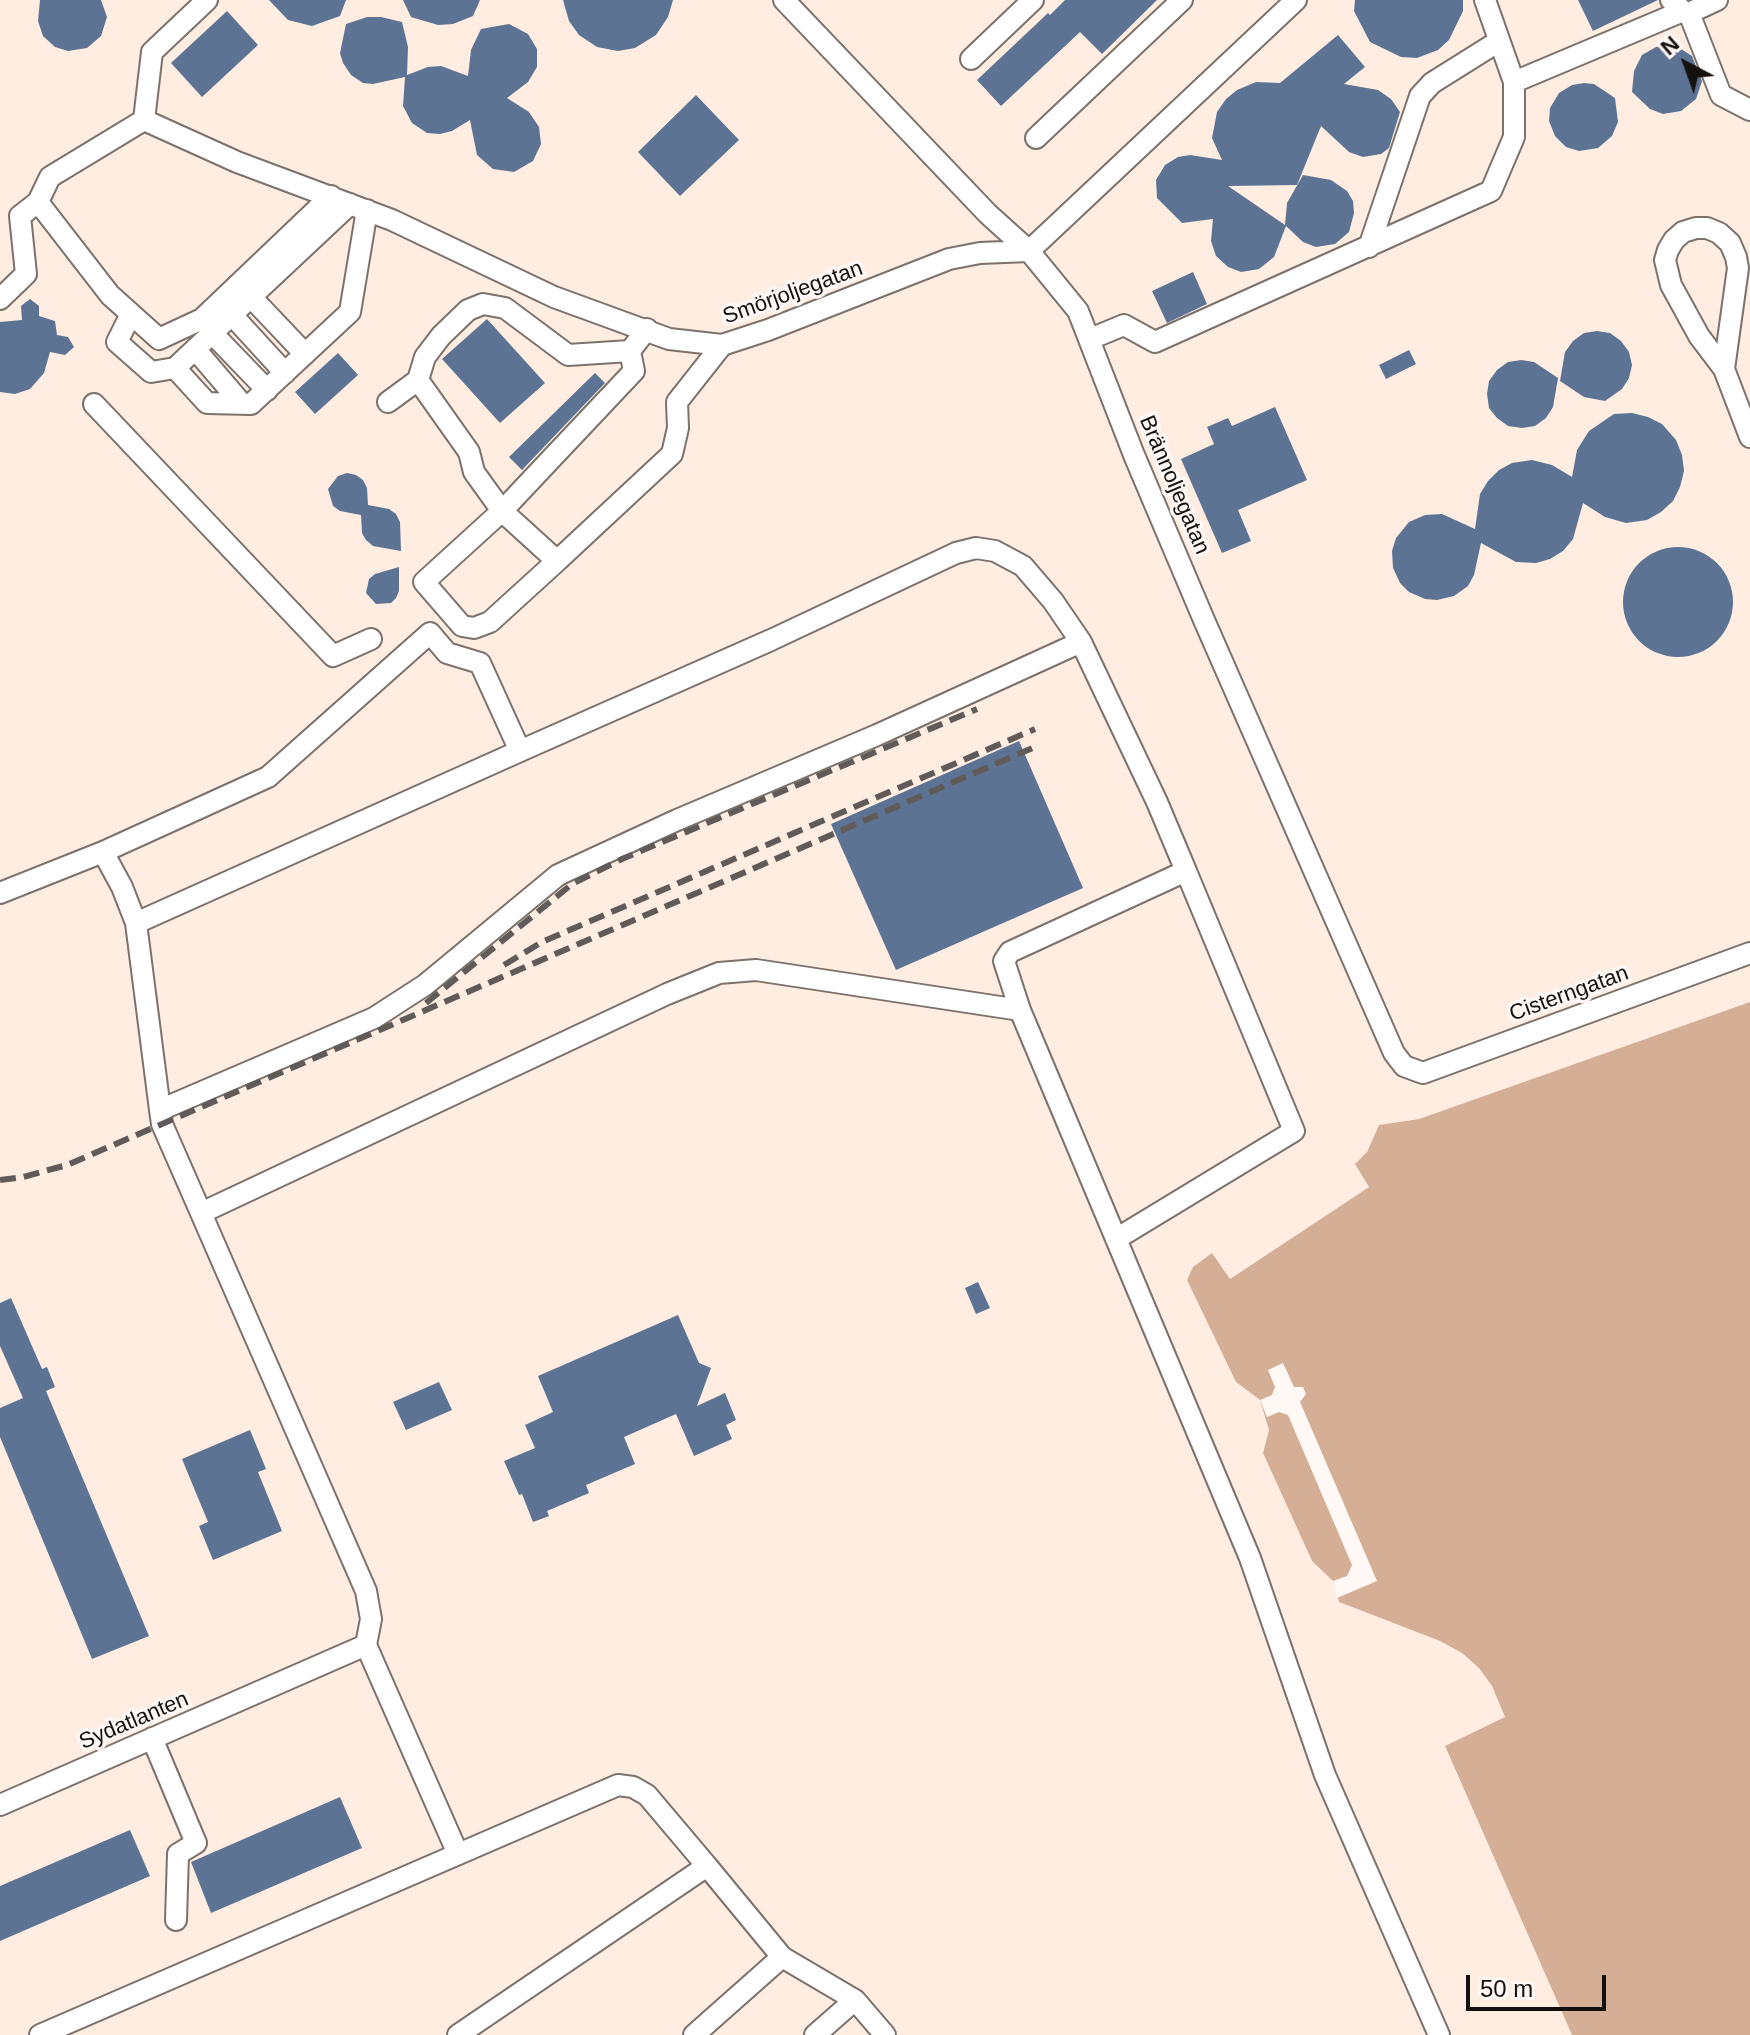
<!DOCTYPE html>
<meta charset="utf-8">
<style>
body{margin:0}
#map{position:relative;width:1750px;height:2035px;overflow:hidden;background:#fff8f4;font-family:Helvetica,sans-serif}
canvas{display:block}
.north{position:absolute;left:1646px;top:24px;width:80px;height:80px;-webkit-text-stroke:6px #fff8f4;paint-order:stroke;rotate:319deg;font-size:22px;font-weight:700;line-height:32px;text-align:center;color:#15110f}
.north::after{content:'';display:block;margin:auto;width:28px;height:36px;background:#15110f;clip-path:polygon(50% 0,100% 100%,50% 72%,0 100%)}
.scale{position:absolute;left:1466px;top:1975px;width:140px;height:36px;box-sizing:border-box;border:4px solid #15110f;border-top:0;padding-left:10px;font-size:24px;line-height:28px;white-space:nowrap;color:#15110f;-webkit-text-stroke:6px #fff8f4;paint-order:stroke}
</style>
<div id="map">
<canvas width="1750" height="2035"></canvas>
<div class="north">N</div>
<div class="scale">50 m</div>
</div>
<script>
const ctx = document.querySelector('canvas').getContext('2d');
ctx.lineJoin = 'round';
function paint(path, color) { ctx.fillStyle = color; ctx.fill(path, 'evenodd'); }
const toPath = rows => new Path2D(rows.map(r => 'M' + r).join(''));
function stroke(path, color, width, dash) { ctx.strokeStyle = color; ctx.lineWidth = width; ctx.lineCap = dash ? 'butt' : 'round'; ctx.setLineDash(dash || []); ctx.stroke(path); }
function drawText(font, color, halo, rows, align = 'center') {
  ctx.font = font + ' Helvetica,sans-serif'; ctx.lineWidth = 7; ctx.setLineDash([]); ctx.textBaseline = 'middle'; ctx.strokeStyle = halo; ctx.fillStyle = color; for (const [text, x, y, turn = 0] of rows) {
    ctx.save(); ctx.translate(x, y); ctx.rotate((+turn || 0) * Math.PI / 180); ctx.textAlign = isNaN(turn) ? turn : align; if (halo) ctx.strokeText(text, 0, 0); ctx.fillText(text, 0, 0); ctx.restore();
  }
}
paint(toPath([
 [0,0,1750,0,1750,1002,1419,1119,1379,1125,1367,1152,1370,1186,1230,1279,1236,1382,1260,1400,1269,1430,1263,1453,1312,1561,1333,1581,1339,1602,1440,1641,1462,1653,1479,1668,1492,1686,1505,1717,1445,1747,1572,2035,0,2035]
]), '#ffede2');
paint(toPath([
 [1750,1002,1750,2035,1572,2035,1445,1746,1505,1717,1492,1686,1479,1668,1462,1653,1440,1641,1339,1602,1333,1581,1312,1561,1263,1453,1269,1430,1260,1400,1236,1382,1187,1280,1193,1267,1212,1253,1230,1279,1369,1187,1355,1164,1367,1152,1379,1125,1419,1119]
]), '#d5af95');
paint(toPath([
 [1283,1363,1294,1387,1303,1387,1306,1394,1300,1402,1377,1581,1337,1598,1333,1581,1347,1576,1352,1565,1288,1415,1279,1412,1267,1417,1260,1400,1272,1395,1275,1387,1268,1370]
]), '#fff8f4');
paint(toPath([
 [40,0,101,0,107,17,101,36,87,48,68,51,55,47,43,36,38,21],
 [269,0,346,0,340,16,312,26,288,20],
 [403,0,480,0,473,16,453,24,438,25,411,17],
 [563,0,673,0,668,17,656,35,635,48,618,51,597,47,579,35,569,21],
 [1065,0,1157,0,1102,54,1080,32,1001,106,977,80,1048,13,1050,15],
 [1355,0,1463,0,1463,11,1449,40,1438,50,1417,58,1401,57,1370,42,1354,11],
 [1578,0,1658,0,1593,31],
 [227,11,258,45,202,97,171,63],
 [367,17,381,17,402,22,408,47,407,75,428,67,441,66,468,76,471,50,481,29,509,24,528,34,537,49,537,67,528,82,507,98,529,112,539,127,541,144,533,161,514,172,493,169,477,155,470,120,452,131,440,134,427,133,412,123,403,106,405,77,373,84,363,83,351,75,343,63,340,53,346,24],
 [1338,35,1365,67,1344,84,1378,90,1391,99,1400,112,1389,148,1381,154,1363,157,1349,152,1321,126,1297,185,1228,186,1285,225,1287,203,1303,175,1331,180,1347,191,1353,201,1354,213,1349,232,1335,244,1316,247,1303,242,1286,226,1274,257,1259,269,1241,272,1228,267,1216,256,1211,241,1213,219,1182,223,1157,198,1156,180,1165,165,1178,157,1190,155,1222,160,1212,138,1217,112,1226,99,1237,90,1256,82,1280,83],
 [1668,45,1678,47,1692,56,1702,81,1696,99,1681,111,1663,114,1650,109,1632,92,1634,71,1642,55,1656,47],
 [1584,83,1594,84,1615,98,1618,122,1612,136,1598,148,1579,151,1566,147,1555,136,1549,121,1550,108,1559,93,1572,85],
 [696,95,739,140,680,196,638,152],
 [1193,272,1207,304,1167,323,1152,291],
 [30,299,39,306,39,316,55,321,57,335,68,337,74,347,65,355,50,352,44,373,30,389,15,394,0,392,0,322,22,320,21,306],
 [487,319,545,383,500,423,442,359],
 [1597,331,1610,333,1621,341,1629,352,1632,365,1629,378,1622,389,1605,401,1584,397,1560,381,1565,352,1573,341,1584,333],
 [1409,350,1416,364,1386,379,1379,365],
 [338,353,358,375,315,414,295,392],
 [1521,360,1534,362,1558,378,1553,407,1546,418,1535,426,1522,428,1508,426,1497,418,1489,408,1487,394,1489,381,1497,370,1508,362],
 [595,373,605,383,522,470,509,457],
 [1275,407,1307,480,1238,510,1251,541,1222,553,1181,459,1214,444,1207,427,1228,418,1232,426],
 [1632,413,1648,417,1662,424,1676,440,1682,455,1684,471,1680,487,1673,501,1661,512,1647,520,1626,523,1605,517,1583,503,1573,539,1563,551,1550,559,1536,563,1516,562,1481,543,1474,575,1468,586,1454,596,1437,600,1425,599,1409,592,1400,583,1393,568,1392,551,1396,538,1409,522,1425,515,1442,514,1475,529,1480,494,1488,481,1499,470,1512,463,1532,460,1552,465,1572,477,1577,450,1589,431,1614,414],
 [347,473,356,475,363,480,367,488,368,505,389,509,396,514,400,522,401,551,373,546,366,540,362,533,361,515,340,511,333,506,328,489,338,476],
 '1623 602a55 55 0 1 1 110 0a55 55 0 1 1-110 0Z',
 [399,567,399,591,396,598,391,603,376,604,366,593,369,579,375,574],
 [1019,741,1083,888,896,970,831,824],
 [978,1282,990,1308,976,1314,965,1288],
 [11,1298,42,1369,47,1367,55,1387,46,1391,149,1636,92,1659,0,1437,0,1408,23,1398,0,1346,0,1303],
 [678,1315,699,1363,711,1368,697,1406,725,1393,736,1420,726,1425,732,1439,694,1456,676,1414,624,1437,635,1464,586,1485,589,1493,547,1511,549,1516,533,1522,522,1494,519,1495,504,1461,535,1448,525,1425,553,1412,538,1376],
 [439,1382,452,1410,406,1430,393,1402],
 [250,1430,266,1469,258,1472,282,1531,213,1560,199,1526,208,1522,182,1459],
 [340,1797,362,1848,211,1913,191,1862],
 [130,1830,150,1876,0,1941,0,1886]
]), '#5d7393');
const minor = toPath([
 [207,0,152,52,144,120,237,162,392,220,554,297,669,339,722,345,768,330,949,259,980,253,1029,251,1296,0],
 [784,0,988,214,1029,251,1078,311,1134,455,1204,620,1394,1053,1404,1066,1423,1073,1750,953],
 [1485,0,1514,82,1683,11,1671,0],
 [1717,0,1689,13,1721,95,1750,110],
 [971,59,1033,0],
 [144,120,50,177,38,202,110,295,159,339,202,319,331,196],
 [1036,138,1182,0],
 [1369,247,1420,96,1432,83,1499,41],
 [251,297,305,354],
 [0,299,26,274,20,216,38,202],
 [131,314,117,342,151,372,175,368,207,403,251,404,350,312,367,210],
 [232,315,285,373],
 [212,333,267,390],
 [1090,339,1124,325,1155,342,1491,191,1514,137,1514,82],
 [195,349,242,404],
 [630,351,634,371,502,511,474,472,469,452,418,380,425,357,441,336,468,310,483,304,505,308,568,355,630,351,647,329],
 [175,368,350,204],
 [1724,369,1738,268,1736,257,1730,243,1719,233,1707,228,1696,228,1683,232,1674,240,1668,250,1665,260,1671,285,1699,336,1724,369,1750,437],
 [388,402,418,380],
 [94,404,333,656,371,639],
 [557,561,490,622,474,628,462,626,424,582,502,511,557,561,672,454,678,428,677,402,722,345],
 [520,751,771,640,956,553,976,548,995,551,1023,566,1053,601,1081,642],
 [103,852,268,777,430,633,447,653,480,663,520,751,136,923],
 [0,893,103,852,122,887,136,923,160,1110],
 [201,1213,162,1124,160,1110,374,1018,425,985,558,875,677,820,877,735,1081,642,1157,802,1186,871,1010,952,1004,961,1020,1010],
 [1116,1239,1294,1131,1186,871],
 [366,1645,458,1854],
 [152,1738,196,1843,178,1854,176,1920],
 [0,1805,366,1645,371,1619,366,1591,201,1213,667,994,719,973,756,970,1020,1010,1250,1558,1325,1775,1439,2035],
 [707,1866,782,1957,855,2000],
 [40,2035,618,1785,633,1787,647,1795,707,1866,458,2035],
 [694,2035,782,1957],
 [815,2035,855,2000,885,2035]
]);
stroke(minor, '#7b726b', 24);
stroke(minor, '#fff', 20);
stroke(toPath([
 [504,965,542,942,1035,729],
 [426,1003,572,884,622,859,977,709],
 [0,1180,23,1177,67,1165,1037,746]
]), '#605b58', 6, [16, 8]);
drawText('22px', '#15110f', '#fff8f4', [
 ["Smörjoljegatan",793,293,-20],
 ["Brännoljegatan",1174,485,67],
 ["Cisterngatan",1569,994,-20],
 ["Sydatlanten",134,1721,-23]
]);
</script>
